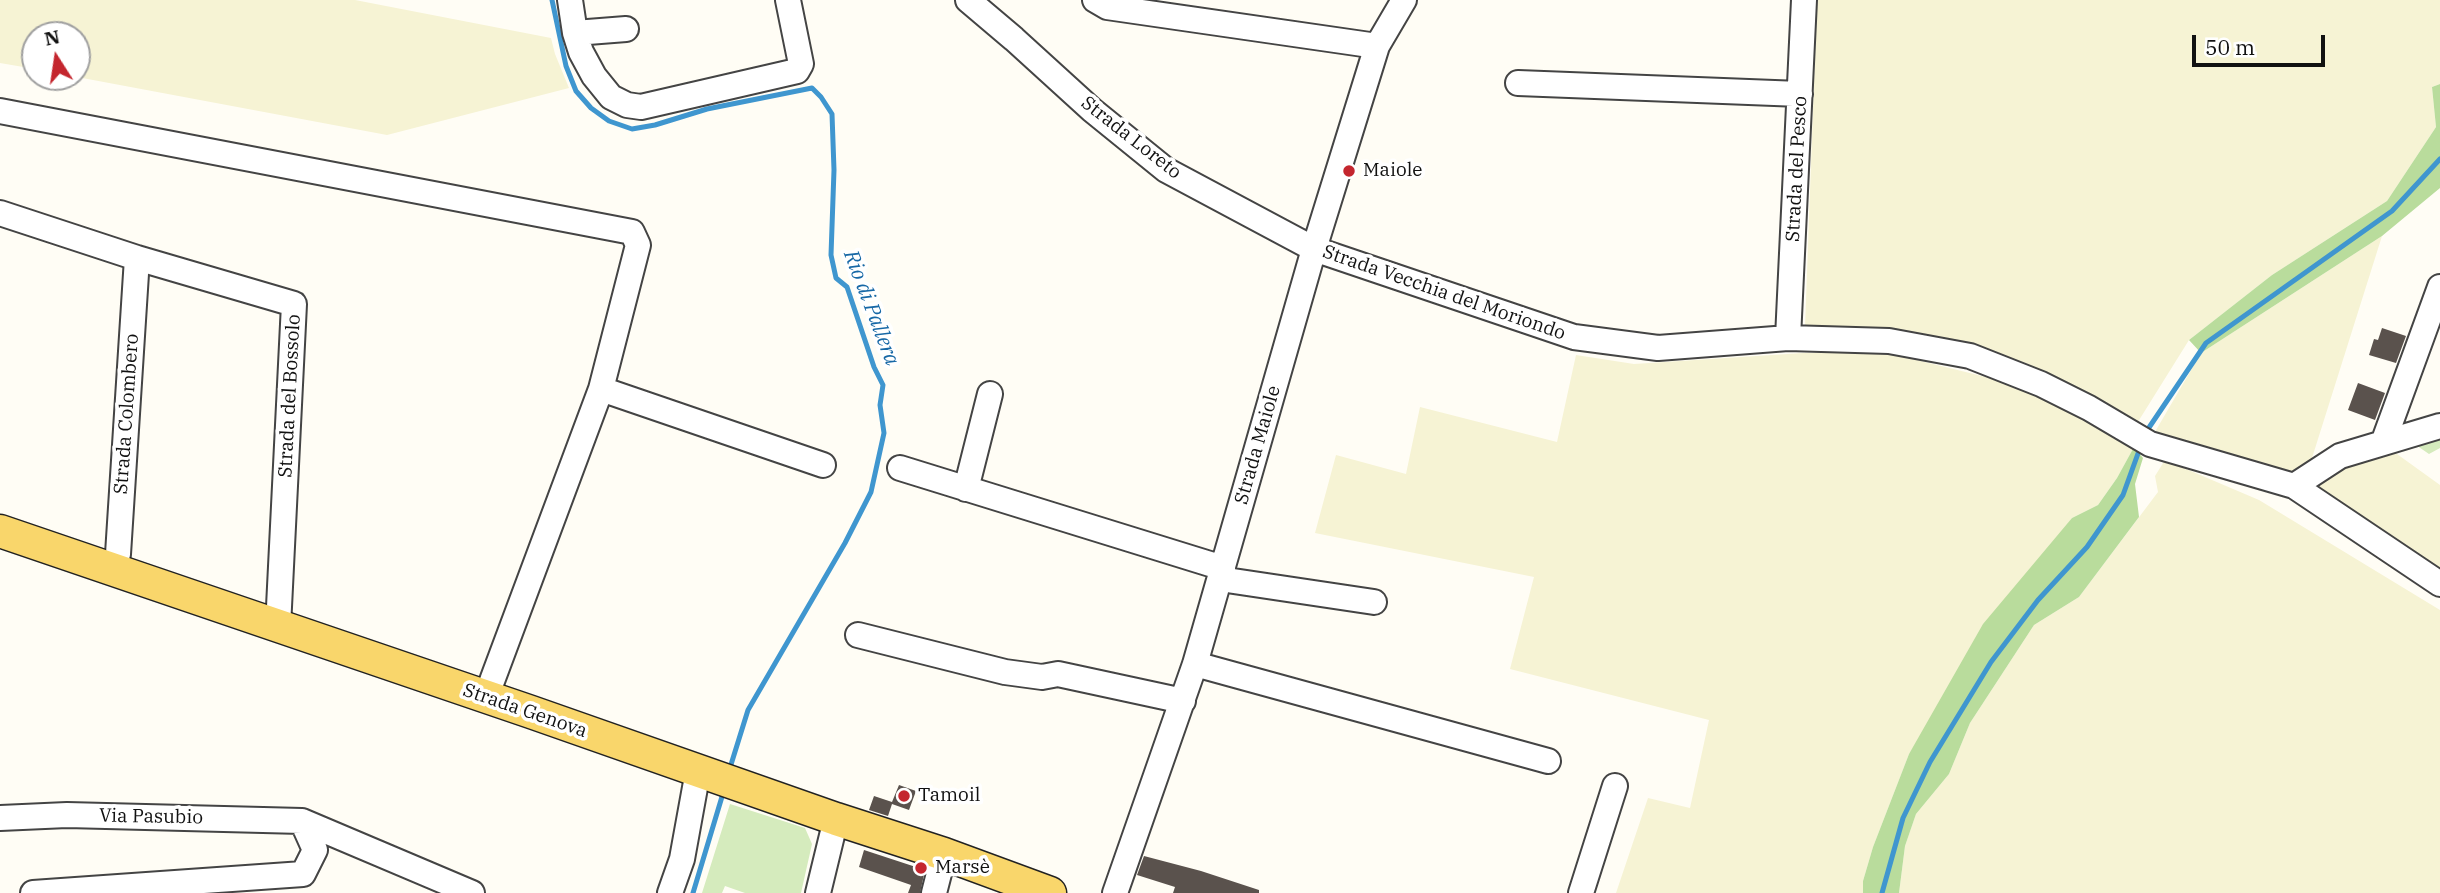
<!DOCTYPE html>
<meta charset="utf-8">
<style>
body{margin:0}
#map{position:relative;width:2440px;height:893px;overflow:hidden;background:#fffdf5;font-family:"IBM Plex Serif",serif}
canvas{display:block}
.north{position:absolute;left:21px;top:21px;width:70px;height:70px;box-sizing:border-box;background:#fff;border:2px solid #a0a0a0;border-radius:50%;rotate:348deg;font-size:19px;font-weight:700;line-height:28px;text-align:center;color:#111}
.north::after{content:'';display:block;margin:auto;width:24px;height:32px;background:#c4262e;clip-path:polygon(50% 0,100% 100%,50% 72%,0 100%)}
.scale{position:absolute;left:2192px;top:35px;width:133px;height:32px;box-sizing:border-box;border:4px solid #111;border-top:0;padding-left:9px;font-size:21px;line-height:24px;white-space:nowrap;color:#111;-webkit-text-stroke:5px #fff;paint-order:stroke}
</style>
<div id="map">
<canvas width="2440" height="893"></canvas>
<div class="north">N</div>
<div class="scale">50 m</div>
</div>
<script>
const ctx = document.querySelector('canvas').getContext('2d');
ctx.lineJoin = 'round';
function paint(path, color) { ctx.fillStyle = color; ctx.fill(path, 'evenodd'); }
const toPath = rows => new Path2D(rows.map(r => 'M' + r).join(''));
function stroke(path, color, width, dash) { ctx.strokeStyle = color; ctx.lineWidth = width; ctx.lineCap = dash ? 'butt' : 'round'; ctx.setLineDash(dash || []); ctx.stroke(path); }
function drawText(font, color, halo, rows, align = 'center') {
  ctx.font = font + ' "IBM Plex Serif",serif'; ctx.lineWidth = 7; ctx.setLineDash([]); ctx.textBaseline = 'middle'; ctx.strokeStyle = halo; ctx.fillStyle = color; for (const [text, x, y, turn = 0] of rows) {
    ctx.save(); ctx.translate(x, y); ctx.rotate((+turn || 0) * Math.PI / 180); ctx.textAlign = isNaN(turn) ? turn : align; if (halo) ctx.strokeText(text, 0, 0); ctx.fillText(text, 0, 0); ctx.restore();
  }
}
paint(toPath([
 [0,0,355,0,551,38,555,54,569,88,387,135,77,77,77,35,35,35,35,69,0,63],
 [1817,0,2440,0,2440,84,2432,87,2436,127,2387,201,2272,275,2189,340,2136,425,2028,364,1969,344,1805,327],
 [2382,236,2312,458,2290,479,2152,437,2201,353],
 [1803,353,1888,353,2035,389,2134,447,2117,478,2098,505,2072,518,1909,754,1873,847,1863,881,1863,893,1616,893,1648,798,1690,808,1709,720,1510,669,1534,577,1315,533,1336,455,1406,474,1420,407,1557,442,1576,355,1634,364],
 [2390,449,2440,485,2440,574,2311,486,2343,462],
 [2165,460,2259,500,2440,610,2440,893,1899,893,1905,846,1916,814,1949,774,1970,723,2034,625,2079,597,2158,492,2155,476]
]), '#f6f3d4');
paint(toPath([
 [2440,435,2440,448,2429,454,2413,443],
 [730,804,805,828,812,844,801,893,745,893,725,886,722,893,702,893]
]), '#d5ebbd');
paint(toPath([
 [2440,84,2440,188,2382,236,2201,353,2189,340,2272,275,2387,201,2436,127,2432,87],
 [2134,447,2143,458,2135,484,2139,517,2079,597,2034,625,1970,723,1949,774,1916,814,1905,846,1899,893,1863,893,1863,881,1873,847,1909,754,1983,624,2072,518,2098,505,2117,478]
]), '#b9dc9c');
stroke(toPath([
 [552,0,566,66,576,91,591,108,609,121,632,129,655,125,707,109,812,88,821,97,832,114,834,170,831,255,836,278,847,287,874,367,883,385,880,405,884,433,871,492,845,543,748,710,729,771],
 [2146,432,2206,343,2392,211,2440,159],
 [693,893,724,790],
 [1882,893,1903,818,1930,762,1991,662,2038,600,2087,547,2123,495,2140,448]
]), '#3f96cf', 5);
paint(toPath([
 [2382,328,2406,336,2396,363,2369,355,2374,339,2378,340],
 [2358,383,2385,393,2375,420,2348,410],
 [899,785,916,791,909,810,892,804,888,816,869,810,874,796,892,802],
 [864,850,925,870,920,893,908,893,911,885,859,867],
 [1144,856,1201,871,1259,890,1259,893,1173,893,1175,887,1137,875]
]), '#5a524d');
const minor = toPath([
 [570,0,575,33,581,52,594,76,611,97,627,105,641,107,797,71,801,64,788,0],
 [968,0,1014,39,1092,110,1166,170,1314,249,1574,337,1658,348,1788,338,1889,341,1970,356,2041,384,2089,408,2150,444,2294,486,2440,584],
 [1095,0,1107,7,1377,46],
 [575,33,626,29],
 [1518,83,1800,94],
 [0,111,632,232,638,245,601,389,486,697],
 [0,213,137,258,294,304,278,627],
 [1788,338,1804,0],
 [601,389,823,465],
 [2383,443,2440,287],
 [900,468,1223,568],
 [2294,486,2340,456,2440,426],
 [966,489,990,394],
 [113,570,118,554,137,258],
 [1220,579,1374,602],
 [858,635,1005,672,1042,677,1058,674,1183,701],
 [1195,664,1548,761],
 [0,818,67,815,302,821,472,893],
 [33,893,303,874,315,850,302,821],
 [670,893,682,859,698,771],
 [818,893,836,819],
 [934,893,944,854],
 [1115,893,1195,664,1314,249,1377,46,1404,0],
 [1581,893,1615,786]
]);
const major = toPath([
 [0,531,531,712,836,819,944,854,1050,893]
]);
stroke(minor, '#444', 28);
stroke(major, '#222', 35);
stroke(minor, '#fff', 24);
stroke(major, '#f9d66b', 32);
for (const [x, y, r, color] of [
 [1349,171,7,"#c4262e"],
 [904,796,7,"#c4262e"],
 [921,868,7,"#c4262e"]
]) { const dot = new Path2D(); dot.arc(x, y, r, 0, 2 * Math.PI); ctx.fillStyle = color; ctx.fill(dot); stroke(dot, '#fff', 2.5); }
drawText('19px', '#111', '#fff', [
 ["Strada Loreto",1131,138,38],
 ["Strada del Pesco",1797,169,-87],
 ["Strada Vecchia del Moriondo",1444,293,19],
 ["Strada del Bossolo",290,396,-87],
 ["Strada Colombero",127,414,-86],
 ["Strada Maiole",1258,445,-74],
 ["Strada Genova",525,711,19],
 ["Via Pasubio",151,817,1]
]);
drawText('19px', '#111', '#fff', [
 ["Maiole",1363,171],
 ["Tamoil",918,796],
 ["Marsè",935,868]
], 'left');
drawText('italic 21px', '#1768a6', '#fff', [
 ["Rio di Pallera",871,308,69]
]);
</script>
